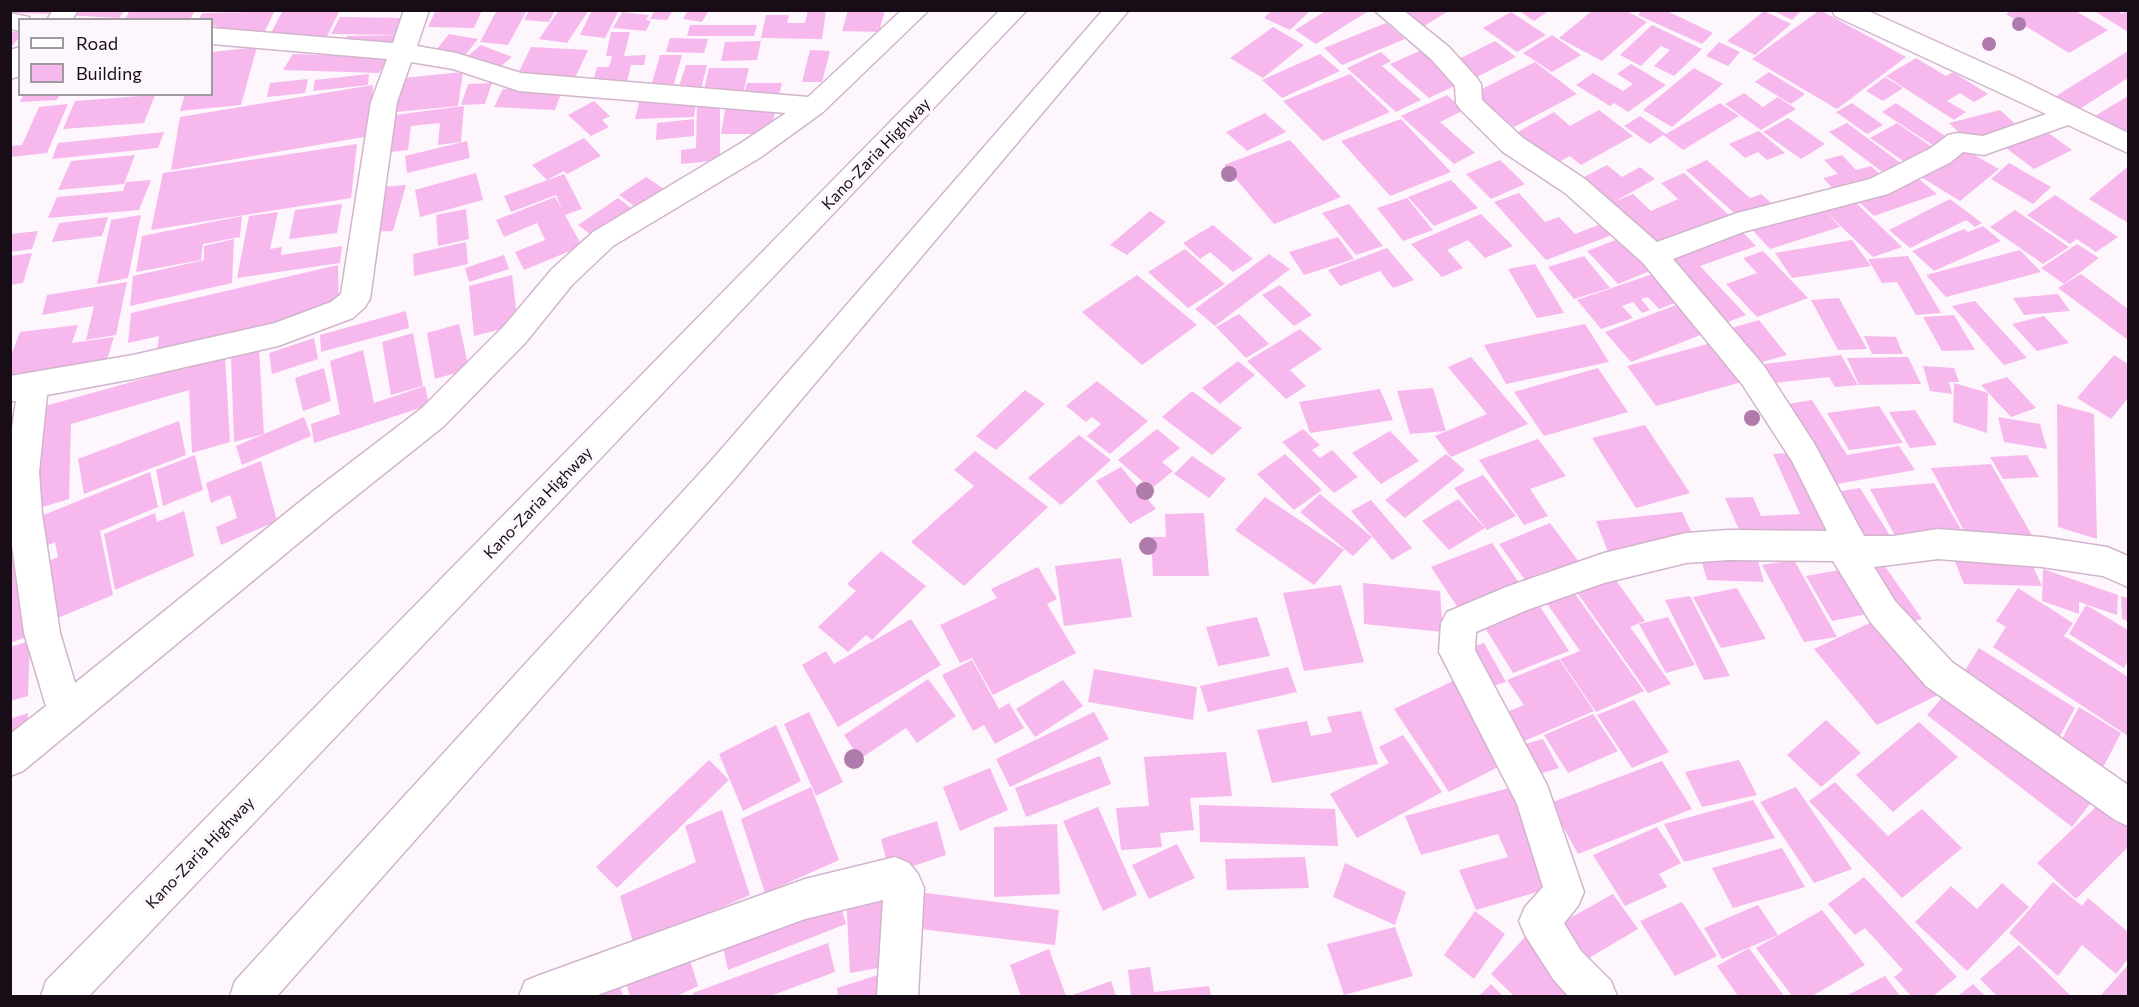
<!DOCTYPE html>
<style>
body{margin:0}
#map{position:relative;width:2139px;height:1007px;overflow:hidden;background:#fdf6fc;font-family:Commissioner,sans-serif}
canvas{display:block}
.frame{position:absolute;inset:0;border:12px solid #180d16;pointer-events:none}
.legend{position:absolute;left:18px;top:18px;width:195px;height:78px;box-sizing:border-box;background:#fdf6fc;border:2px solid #a199a0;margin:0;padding:8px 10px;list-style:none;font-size:18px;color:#180d16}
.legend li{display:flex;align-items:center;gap:12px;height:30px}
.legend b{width:30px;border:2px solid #a199a0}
</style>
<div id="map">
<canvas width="2139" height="1007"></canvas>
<div class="frame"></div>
<ul class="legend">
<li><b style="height:8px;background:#fff"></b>Road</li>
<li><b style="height:16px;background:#f7b8ed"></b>Building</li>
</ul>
</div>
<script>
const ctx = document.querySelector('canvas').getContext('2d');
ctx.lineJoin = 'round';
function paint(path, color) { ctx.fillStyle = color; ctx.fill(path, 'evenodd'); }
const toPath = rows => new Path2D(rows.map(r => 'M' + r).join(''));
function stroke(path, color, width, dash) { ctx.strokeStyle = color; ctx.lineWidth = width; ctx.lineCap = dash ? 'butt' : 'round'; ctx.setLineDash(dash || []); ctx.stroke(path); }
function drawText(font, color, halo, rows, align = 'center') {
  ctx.font = font + ' Commissioner,sans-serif'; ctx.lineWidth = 6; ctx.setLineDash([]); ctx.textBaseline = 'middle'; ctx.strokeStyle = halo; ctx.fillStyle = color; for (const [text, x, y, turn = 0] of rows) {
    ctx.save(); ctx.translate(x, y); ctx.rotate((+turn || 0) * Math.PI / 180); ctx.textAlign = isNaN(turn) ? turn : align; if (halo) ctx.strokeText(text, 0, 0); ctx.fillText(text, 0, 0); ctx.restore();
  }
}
paint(toPath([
 [10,10,61,10,58,14,10,13],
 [69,10,125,10,119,18,65,15],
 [130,10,195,10,190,20,125,19],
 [251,10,275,10,265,31,214,32,217,26,212,26,212,20,199,20,202,13,250,12],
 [283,10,340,10,324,42,287,42,291,33,271,33],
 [445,10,482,10,474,28,428,27,435,12,445,12],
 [497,10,526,12,508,45,480,42],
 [529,10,555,10,549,22,524,20],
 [559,10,589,10,567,43,539,39],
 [592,10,618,12,605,38,580,35],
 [655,10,673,10,667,20,650,19],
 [688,10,709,10,702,22,683,19],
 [808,10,826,10,822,39,761,38,766,15,789,15,787,23,805,23],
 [848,10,885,10,879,32,842,31],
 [1272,10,1311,10,1290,30,1264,18],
 [1327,10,1370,10,1316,44,1295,30],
 [1394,10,1450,10,1421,28],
 [1518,10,1550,10,1534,21],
 [1593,10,1625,10,1647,22,1602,61,1559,38],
 [1643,10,1665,10,1713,33,1702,44,1638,15],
 [1772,10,1802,10,1792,20],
 [1820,10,1906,57,1837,109,1752,59],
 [2012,10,2074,10,2108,30,2069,53,2006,14],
 [2093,10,2117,10,2122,14,2128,10,2128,32],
 [1764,11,1791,24,1755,55,1727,41],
 [622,12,649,15,646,20,651,21,646,31,613,28],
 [1511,12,1546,35,1517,52,1483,28],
 [340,17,406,18,398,35,331,34],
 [1386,23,1405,39,1342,65,1324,48],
 [690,25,757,25,754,36,687,36],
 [1652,25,1702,49,1674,76,1654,66,1670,50,1661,46,1641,66,1620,55],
 [1273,27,1304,45,1263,78,1230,58],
 [10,32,20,32,20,36,10,49],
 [611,32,630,32,624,56,646,55,644,65,631,65,626,86,592,86,597,67,609,67,612,56,606,56],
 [449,34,478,39,462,59,433,54],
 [404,35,399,46,342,47,347,36],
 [1552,35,1581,55,1552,72,1523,53],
 [670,38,708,39,704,53,666,52],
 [761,41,757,60,721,61,725,42],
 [1495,41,1516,57,1473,79,1451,63],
 [1719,42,1740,52,1728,66,1706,56],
 [481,45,512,57,495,71,464,59],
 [257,47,241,105,180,111,185,94,212,94,212,52],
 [531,47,588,50,574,80,517,76],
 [810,50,830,51,822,82,802,82],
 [1422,50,1461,83,1429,98,1390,64],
 [2128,51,2128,78,2075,112,2053,98],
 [1381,52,1391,61,1382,66,1421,100,1396,112,1347,68],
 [293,54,388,57,379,73,283,70],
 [1320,54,1340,71,1282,98,1262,80],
 [660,55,682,55,672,91,650,90],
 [1916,58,1946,76,1953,72,1988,94,1974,102,1960,93,1947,101,1966,112,1954,120,1886,76],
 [1535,62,1577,94,1514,127,1472,94],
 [1631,64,1666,85,1628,112,1614,103,1610,106,1576,85,1593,73,1623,91,1633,84,1617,74],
 [686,65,707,65,701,89,678,89],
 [709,68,749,68,743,94,703,94],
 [1694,68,1723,84,1672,127,1643,110],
 [463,72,458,106,396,112,403,78],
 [1769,72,1805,94,1791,104,1755,82],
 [369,74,368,85,313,91,315,80],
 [1350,74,1390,112,1323,141,1283,101],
 [1885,77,1903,88,1883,101,1866,91],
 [308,79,305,93,267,97,270,83],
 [492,83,485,104,461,105,468,84],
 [747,83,782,83,778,99,743,99],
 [373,85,370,136,171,170,180,117],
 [503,89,562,91,555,110,494,107],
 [1744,93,1763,107,1778,97,1796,109,1761,130,1725,104],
 [24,94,60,94,57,100,20,102],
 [155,95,144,123,63,129,75,101],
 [1447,95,1464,110,1440,122,1475,153,1454,164,1401,116],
 [2128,96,2128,129,2121,133,2095,116],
 [697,97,694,117,635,119,640,99],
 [720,100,720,160,681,164,681,150,696,148,697,102],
 [594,101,610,116,602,120,609,127,591,136,568,115],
 [1720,103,1739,116,1683,150,1663,135,1650,144,1624,126,1640,116,1666,134],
 [1852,103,1883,125,1867,134,1836,112],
 [1896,103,1948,138,1934,146,1882,112],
 [68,104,47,153,10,157,10,146,22,145,39,107],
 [726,105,776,105,771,134,721,134],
 [464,106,461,142,438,145,440,123,411,126,408,150,381,153,387,116],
 [1599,110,1633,136,1581,165,1570,156,1555,164,1516,133,1554,112,1570,126],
 [2000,110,2020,128,1970,143,1949,123],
 [1265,113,1286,132,1247,151,1226,132],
 [1788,118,1825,144,1801,159,1763,132],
 [694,119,694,136,656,140,657,123],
 [1401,119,1451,172,1390,196,1341,141],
 [1847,123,1906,167,1889,177,1829,132],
 [1897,123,1932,147,1906,163,1870,138],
 [2040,127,2072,150,2034,169,2002,145],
 [1759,131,1785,153,1767,160,1758,152,1745,158,1729,144],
 [164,132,158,148,52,159,58,143],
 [584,138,601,156,567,174,564,171,547,180,532,165],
 [1290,140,1341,197,1274,224,1224,165],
 [467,141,470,158,407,173,405,156],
 [357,144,351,198,151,230,163,173],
 [1959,146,1999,169,1960,201,1921,177],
 [135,155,124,184,58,190,71,161],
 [1842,155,1856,170,1871,166,1887,181,1839,195,1823,178,1838,174,1824,160],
 [1500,160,1525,184,1491,199,1466,174],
 [1707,160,1750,198,1761,194,1775,206,1743,221,1686,170],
 [2009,163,2051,187,2033,204,1991,179],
 [1607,165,1622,177,1640,167,1655,179,1610,204,1580,179],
 [2126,168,2128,169,2128,223,2089,199],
 [476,173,483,200,420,217,415,190],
 [1684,173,1732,218,1656,251,1608,204,1633,194,1651,211,1678,199,1661,183],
 [564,174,582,209,565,215,582,246,524,270,515,252,545,240,537,223,504,237,496,220,555,197,562,209,556,195,511,212,504,196],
 [646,177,664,189,637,208,619,195],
 [1919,179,1937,194,1874,216,1857,200],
 [151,180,139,210,48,218,57,197,123,191,126,182],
 [1451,180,1478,208,1434,226,1408,197],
 [406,185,393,231,366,232,380,187],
 [1519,193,1545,222,1559,217,1575,234,1609,221,1620,232,1546,260,1494,202],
 [2055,195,2118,237,2096,252,2077,239,2070,244,2027,215],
 [618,198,634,210,595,238,578,225],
 [1407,198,1433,230,1403,241,1377,208],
 [1851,198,1902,247,1873,257,1827,213,1840,227,1770,249,1747,224],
 [1950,199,1982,223,1975,227,1966,220,1910,248,1889,230],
 [342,204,337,233,289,239,295,210],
 [1349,204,1383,246,1356,255,1322,213],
 [466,209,469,239,438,246,436,215],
 [2015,210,2069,247,2043,264,1990,227],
 [1150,211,1166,222,1127,255,1110,245],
 [278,212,270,249,282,247,281,255,342,246,340,263,237,278,249,216],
 [1481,214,1513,246,1485,258,1468,240,1447,250,1463,268,1442,277,1411,244],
 [141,215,128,278,97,284,111,220],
 [242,216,240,237,203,244,201,260,136,272,142,236],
 [108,217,102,236,52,242,59,223],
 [1213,225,1253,259,1233,272,1210,252,1200,259,1183,243],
 [1983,226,2001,241,1934,271,1912,251,1964,229,1968,232],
 [1739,228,1756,246,1700,266,1746,315,1723,324,1660,255],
 [38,231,32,249,10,252,10,234],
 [1626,236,1657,268,1618,284,1587,251],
 [1338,237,1354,259,1304,275,1289,252],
 [234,239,232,283,130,306,133,276,204,260,204,246],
 [1852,240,1871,266,1792,278,1775,253],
 [466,242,468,264,414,276,413,254],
 [2077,244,2099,258,2064,284,2041,268],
 [1387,248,1414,280,1393,288,1380,271,1340,286,1328,270],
 [1185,249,1225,284,1188,308,1148,272],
 [2020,250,2041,272,1946,297,1926,275],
 [1763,251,1808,298,1757,317,1726,284,1757,273,1743,258],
 [32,253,23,283,10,285,10,256],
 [1269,254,1290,269,1215,326,1195,309],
 [504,255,509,269,469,282,465,268],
 [1584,256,1610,288,1574,299,1548,267],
 [1908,256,1941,313,1916,315,1897,282,1882,283,1868,259],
 [1535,264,1564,313,1537,318,1508,269],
 [338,265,339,308,157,351,159,336,128,343,131,313],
 [1658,272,1683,300,1659,309,1648,297,1641,299,1650,310,1642,313,1633,302,1622,306,1633,318,1601,329,1577,300],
 [2081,274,2128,309,2128,340,2058,288],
 [512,275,518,325,474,336,469,286],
 [1137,275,1197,325,1142,365,1082,312],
 [127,282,116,335,86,340,94,306,42,315,47,295],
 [1280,285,1312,315,1294,326,1262,295],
 [2058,294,2070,311,2024,315,2013,298],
 [1839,298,1867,349,1838,350,1811,300],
 [1975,301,2027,358,2004,365,1952,306],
 [1684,302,1711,331,1631,362,1605,332],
 [406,311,409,328,321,352,320,335],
 [1239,314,1269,344,1246,358,1216,327],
 [1954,315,1975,350,1942,351,1923,317],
 [2044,316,2069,343,2037,351,2012,324],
 [1759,320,1787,355,1748,366,1721,331],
 [459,324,469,369,435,379,427,333],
 [1585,324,1609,362,1506,384,1484,345],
 [78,325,72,343,114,337,106,363,10,375,10,358,20,332],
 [1300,329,1322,349,1290,370,1306,386,1286,399,1247,361],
 [413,333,423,386,391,395,382,342],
 [1864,336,1896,337,1903,354,1872,354],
 [314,338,318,359,272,374,269,353],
 [1715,342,1745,381,1656,406,1627,366],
 [259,350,264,434,234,442,231,357],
 [363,350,374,403,425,386,429,405,314,443,311,424,340,414,330,361],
 [1841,355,1858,385,1835,387,1829,377,1774,383,1764,364],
 [2114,355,2128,364,2128,398,2111,419,2077,398],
 [225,356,230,442,192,453,189,390,71,424,69,499,33,510,38,408],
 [1471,357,1528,424,1451,457,1435,436,1487,414,1448,367],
 [1908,357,1921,384,1859,385,1847,358],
 [1238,361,1255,375,1220,404,1202,388],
 [1923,366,1954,368,1959,382,1949,382,1952,394,1930,391],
 [324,368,331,401,303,411,295,378],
 [1598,368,1628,412,1544,436,1514,392],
 [2007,377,2036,408,2011,417,1981,385],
 [1097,381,1148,421,1110,454,1087,436,1101,424,1092,417,1086,422,1066,406],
 [1954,383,1988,393,1987,433,1953,422],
 [1433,388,1446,431,1410,434,1397,391],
 [1380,389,1393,420,1310,433,1299,402],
 [1025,390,1045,404,996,450,976,436],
 [1192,391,1242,428,1212,455,1162,417],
 [1812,400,1847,455,1899,446,1915,470,1826,486,1776,406],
 [2057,404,2094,414,2097,539,2058,527],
 [1879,406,1903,443,1849,450,1827,413],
 [1915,410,1937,445,1910,448,1889,412],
 [304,417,311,436,242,465,236,446],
 [1998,417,2040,424,2047,449,2004,442],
 [179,421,186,455,84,494,78,459],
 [1645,425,1690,493,1636,508,1592,438],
 [1157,429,1180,448,1162,462,1173,471,1151,489,1118,460],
 [1303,429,1320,445,1312,450,1320,458,1332,450,1358,477,1334,493,1282,442],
 [1390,431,1419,461,1381,484,1352,453],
 [1079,435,1111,460,1061,505,1028,478],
 [1538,439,1566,476,1530,489,1548,516,1524,525,1479,460],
 [975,451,1048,507,964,586,911,542,974,486,954,470],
 [1802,452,1840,535,1744,541,1725,498,1753,497,1761,516,1800,514,1773,454],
 [1285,454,1322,490,1294,510,1257,474],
 [1446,454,1465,470,1405,518,1385,500],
 [195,455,203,490,163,506,156,470],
 [2027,455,2039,477,2003,479,1990,457],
 [1192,456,1226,479,1209,498,1174,474],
 [261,461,277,521,221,545,216,527,237,518,230,495,211,503,206,483],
 [1991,464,2033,537,1970,542,1931,468],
 [1121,467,1156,509,1130,524,1096,481],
 [150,472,158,507,100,531,113,595,48,622,39,565,58,557,55,542,46,546,41,516],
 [1483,475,1516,516,1487,530,1454,488],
 [1934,483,1966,538,1900,545,1870,489],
 [1860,488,1894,542,1862,547,1828,493],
 [1320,494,1372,537,1353,556,1300,512],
 [1265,497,1344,550,1314,585,1235,530],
 [1458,499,1485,528,1449,550,1422,521],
 [1371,500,1412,548,1392,560,1351,511],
 [184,511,194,556,115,590,104,534,155,513,157,522],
 [1682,512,1696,542,1608,552,1596,521],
 [1204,513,1209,576,1153,576,1151,537,1166,537,1165,514],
 [1550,523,1579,562,1528,584,1499,544],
 [27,537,29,636,10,643,10,543],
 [1492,543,1524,590,1462,614,1431,567],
 [881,551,926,586,872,640,866,635,848,652,818,627,856,591,847,584],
 [1700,555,1757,558,1764,582,1707,580],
 [1953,557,2030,560,2042,586,1964,584],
 [1121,558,1132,617,1064,626,1055,566],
 [1794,560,1837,637,1804,642,1762,565],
 [1884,565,1922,619,1899,626,1861,571],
 [1038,567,1057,599,1047,604,1076,653,993,695,972,658,960,663,940,625,997,598,991,589],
 [1608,569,1645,621,1630,627,1671,684,1648,693,1571,584],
 [1845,569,1872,613,1832,621,1806,576],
 [2043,569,2118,595,2117,615,2079,602,2079,614,2042,601],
 [1363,583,1440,591,1443,632,1364,624],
 [1568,584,1644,691,1596,712,1560,659,1580,651,1541,595],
 [1341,585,1364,662,1304,671,1283,593],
 [1737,588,1766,639,1721,648,1693,597],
 [2018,588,2073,623,2064,636,2128,677,2128,736,1993,647,2006,627,1996,621],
 [1690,596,1730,676,1704,680,1665,600],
 [2121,596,2128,598,2128,621,2122,619],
 [1539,605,1569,651,1513,673,1484,626],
 [2086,605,2128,630,2128,660,2124,668,2069,634],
 [1257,617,1270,656,1218,666,1206,627],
 [1668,617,1695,665,1666,673,1639,624],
 [911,619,941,665,838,727,802,665,826,651,834,664],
 [1878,619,1942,693,1877,725,1814,649],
 [30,641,28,696,10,701,10,647],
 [1484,643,1506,682,1484,689,1461,651],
 [1979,648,2075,708,2054,747,1956,685],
 [1559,659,1594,711,1515,745,1497,716,1524,705,1507,680],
 [972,660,999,709,1009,703,1024,728,995,744,984,725,973,731,942,675],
 [1288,667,1297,692,1208,712,1200,686],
 [1094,669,1197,687,1193,720,1088,702],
 [928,679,956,716,917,743,906,728,860,759,844,735],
 [1063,680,1083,706,1035,737,1016,709],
 [1455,680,1510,761,1449,792,1394,709],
 [1952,686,2096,796,2072,827,1927,715],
 [1634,700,1669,752,1632,768,1597,715],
 [2079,707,2121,733,2098,777,2056,750],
 [1361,711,1378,764,1272,783,1257,730,1307,721,1311,736,1332,732,1327,717],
 [809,712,843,782,816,796,784,724],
 [1094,712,1109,739,1010,787,996,759],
 [28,713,28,731,10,737,10,719],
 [1593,714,1618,751,1568,773,1544,735],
 [1826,720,1861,753,1821,787,1787,755],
 [1919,722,1958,757,1893,812,1856,775],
 [776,725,801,781,743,811,719,754],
 [1403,735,1442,792,1357,838,1330,794,1389,763,1379,747],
 [1543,739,1559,768,1536,775,1521,745],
 [1226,752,1232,796,1190,798,1194,830,1160,833,1162,847,1121,850,1116,808,1149,806,1144,757],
 [1100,756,1111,784,1026,817,1015,788],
 [709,760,729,780,617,888,596,867],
 [1739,760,1757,795,1702,807,1685,772],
 [1662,761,1692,809,1578,854,1550,803],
 [990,768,1008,810,960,831,943,787],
 [1835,782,1888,836,1922,809,1962,848,1902,898,1809,801],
 [811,787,839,860,765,893,741,819],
 [1796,787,1852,869,1814,883,1760,802],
 [1509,788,1554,887,1476,910,1459,870,1508,857,1498,834,1421,855,1405,816],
 [1753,800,1775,838,1684,862,1664,824],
 [2100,803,2128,827,2128,847,2076,899,2037,863],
 [1199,805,1335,809,1338,846,1200,842],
 [1098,807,1137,895,1103,911,1063,821],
 [722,810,750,895,634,946,620,896,696,862,685,826],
 [937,821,946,855,890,874,881,839],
 [1057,824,1060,894,994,897,994,827],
 [1657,827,1681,863,1659,874,1667,887,1625,906,1593,855],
 [1177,844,1195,878,1149,899,1132,865],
 [1782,848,1805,887,1733,908,1712,868],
 [1305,857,1309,888,1227,890,1225,859],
 [1345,863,1406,892,1395,925,1333,897],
 [1864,877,1957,977,1933,996,1911,996,1894,977,1903,970,1865,928,1855,935,1828,904],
 [2053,882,2082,906,2088,898,2128,932,2128,959,2116,974,2082,945,2058,976,2009,933],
 [2002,883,2029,907,1967,971,1915,922,1951,886,1977,909],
 [883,890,889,966,850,973,846,896],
 [918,892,1059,910,1055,945,912,928],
 [837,893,846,924,728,970,721,939],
 [1613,894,1638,929,1577,965,1552,928],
 [1682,902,1717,956,1675,976,1640,921],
 [1758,905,1778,935,1722,959,1704,928],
 [1822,910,1865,965,1812,996,1792,996,1756,948],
 [1475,911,1505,934,1474,979,1444,955],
 [1395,927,1413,976,1344,995,1327,944],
 [1526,936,1589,996,1514,996,1491,974],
 [828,943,835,972,770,996,693,996,693,993],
 [2019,945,2071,996,1997,996,1980,979],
 [1749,948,1784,996,1738,996,1717,966],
 [1049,949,1066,996,1021,996,1010,965],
 [687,951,698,986,677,996,630,996,625,980],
 [2128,965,2128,996,2100,996],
 [1150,967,1154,992,1209,986,1211,996,1131,996,1128,970],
 [616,975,623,996,574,996],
 [878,975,882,996,838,996,837,988],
 [1885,976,1900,996,1846,996],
 [1111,981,1116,996,1070,996],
 [1491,984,1503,996,1479,996],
 [1973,984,1985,996,1958,996]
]), '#f7b8ed');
const minor = toPath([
 [53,10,78,10,72,20,47,20,53,10],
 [404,10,429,10,417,46,456,53,521,73,808,97,902,10,929,10,823,112,761,157,613,246,572,285,526,342,444,426,336,512,23,771,10,776,10,734,46,706,24,633,10,530,10,442,16,401,10,401,10,376,133,355,275,323,331,302,341,294,371,102,387,59,212,44,212,28,393,43,404,10],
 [411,62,453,69,519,91,786,113,741,143,593,232,552,269,504,326,422,408,312,492,75,683,60,633,42,514,39,472,47,395,133,379,278,346,353,318,365,307,370,299,397,102,411,62],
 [1374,10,1403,10,1449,47,1477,78,1481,84,1482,100,1523,138,1585,179,1657,242,1737,213,1870,179,1931,148,1948,135,1958,133,1983,136,2046,114,1835,16,1832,10,1866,10,2017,78,2128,133,2128,153,2068,125,1984,155,1963,152,1951,162,1888,194,1743,232,1673,259,1764,366,1814,443,1864,536,1893,536,1938,529,2042,537,2107,547,2128,556,2128,587,2103,576,2042,567,1938,559,1874,567,1895,601,1952,662,2128,785,2128,826,2115,820,1926,686,1871,623,1833,561,1728,560,1686,563,1604,583,1527,610,1476,632,1475,650,1547,785,1584,892,1578,906,1564,923,1581,951,1611,981,1617,996,1568,996,1553,979,1525,935,1519,921,1525,907,1543,887,1517,804,1439,652,1441,623,1447,612,1506,587,1604,553,1686,533,1728,530,1827,531,1792,461,1742,384,1643,263,1565,193,1503,152,1460,109,1456,103,1455,86,1431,59,1374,10],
 [10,13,29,17,30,20,20,20,20,31,10,29,10,13],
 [20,47,20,76,10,79,10,50,20,47],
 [895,857,909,863,918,874,924,888,918,996,877,996,883,900,805,919,595,996,519,996,525,981,540,975,805,879,895,857]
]);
const highway = toPath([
 [1000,10,1027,10,89,996,41,996,46,981,1000,10],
 [1103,10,1129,10,732,482,277,996,230,996,235,981,710,462,1103,10]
]);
stroke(minor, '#d2b4cd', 3);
stroke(highway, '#d2b4cd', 3);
paint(minor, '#fff');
paint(highway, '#fff');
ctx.fillStyle = '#af7bab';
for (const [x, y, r] of [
 [2019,24,7],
 [1989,44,7],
 [1229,174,8],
 [1752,418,8],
 [1145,491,9],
 [1148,546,9],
 [854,759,10]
]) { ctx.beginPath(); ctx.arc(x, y, r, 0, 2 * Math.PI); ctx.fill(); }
drawText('16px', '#180d16', '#fdf6fc', [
 ["Kano-Zaria Highway",876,154,-46],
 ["Kano-Zaria Highway",538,503,-46],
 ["Kano-Zaria Highway",200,853,-46]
]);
</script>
